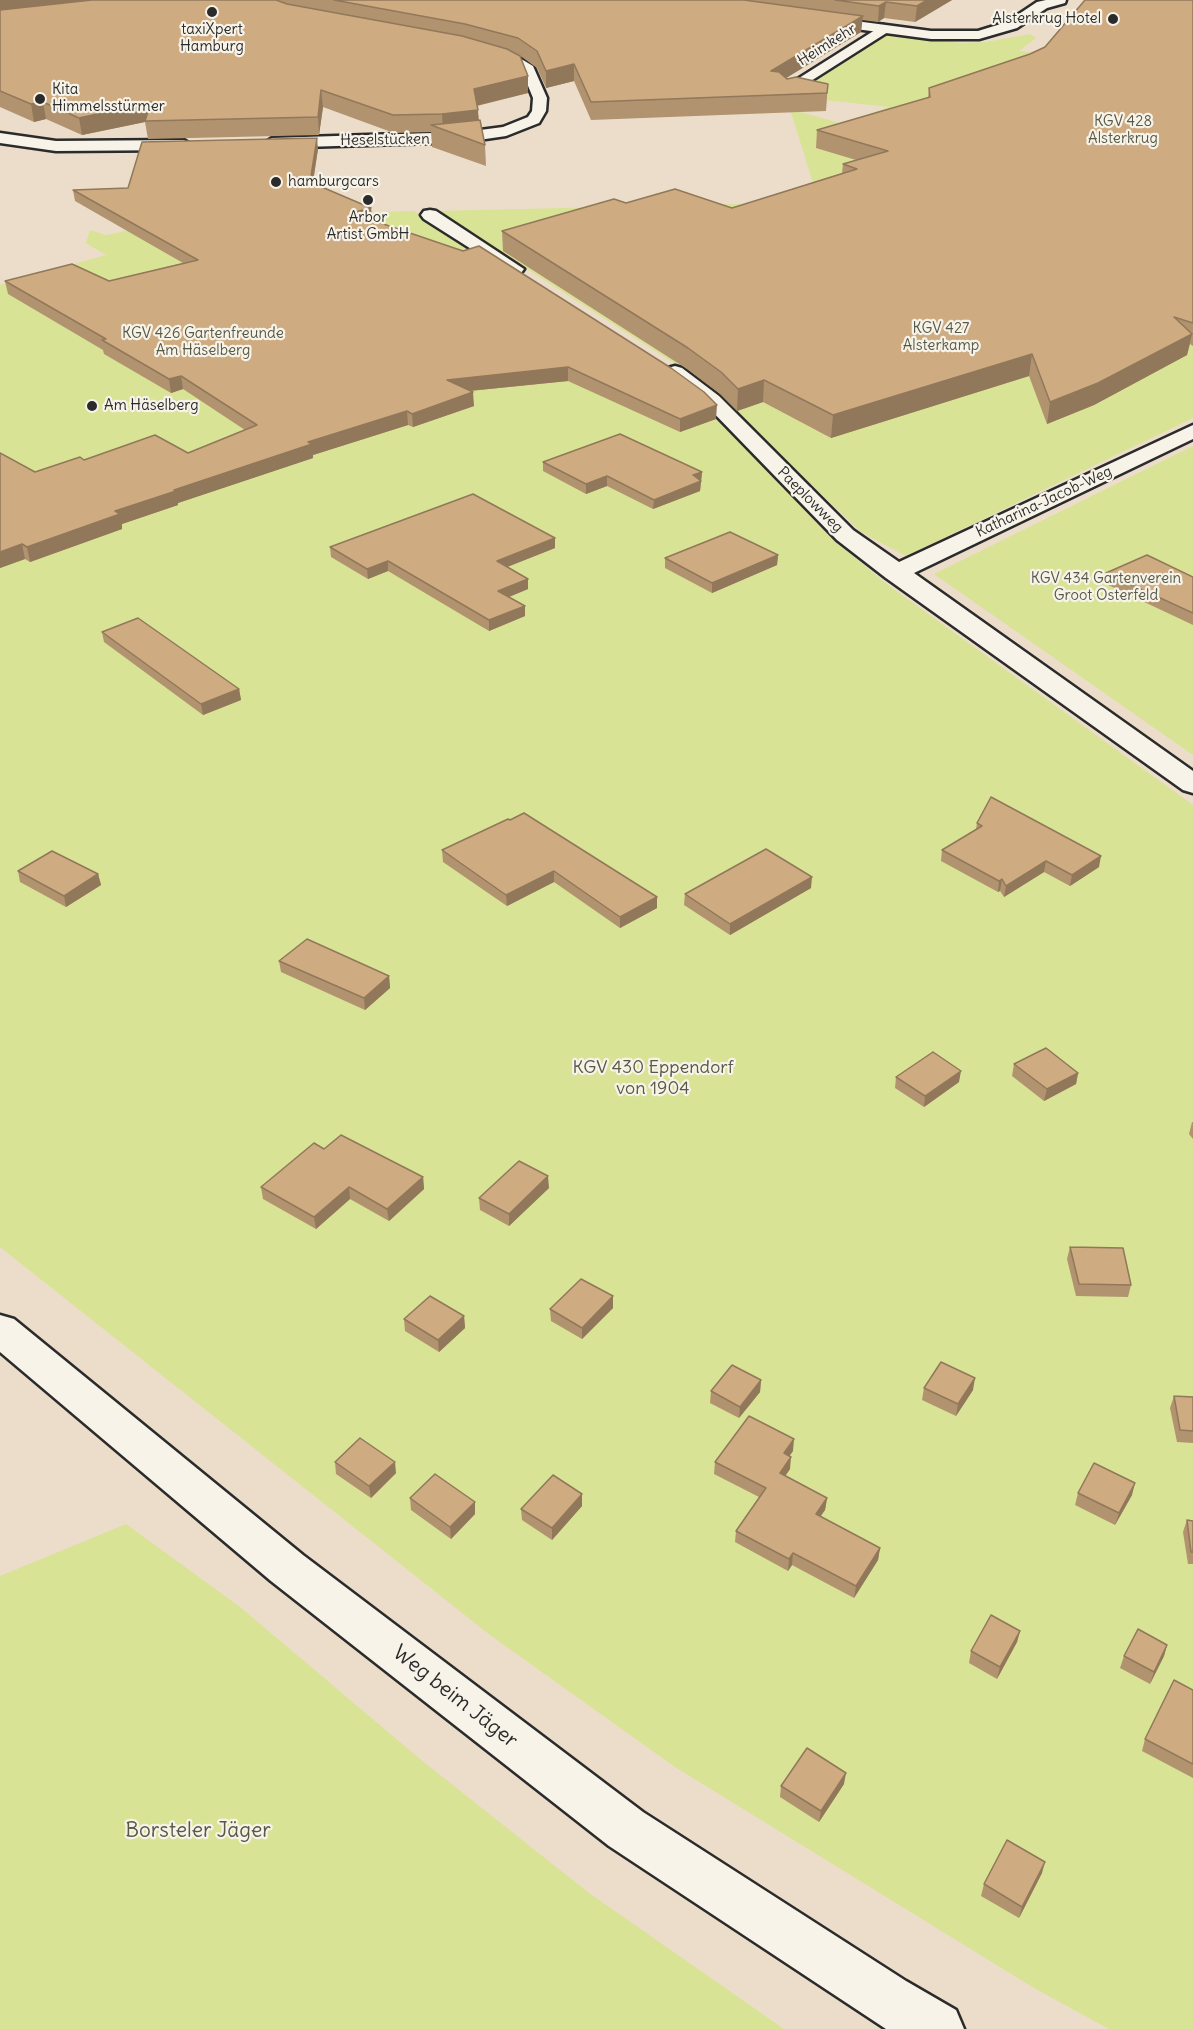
<!DOCTYPE html>
<meta charset="utf-8">
<style>
body{margin:0}
canvas{display:block;background:#ebddc9}
</style>
<canvas width="1193" height="2029"></canvas>
<script>
const ctx = document.querySelector('canvas').getContext('2d');
ctx.lineJoin = 'round';
function paint(path, color) { ctx.fillStyle = color; ctx.fill(path, 'evenodd'); }
const toPath = rows => new Path2D(rows.map(r => 'M' + r).join(''));
function stroke(path, color, width, dash) { ctx.strokeStyle = color; ctx.lineWidth = width; ctx.lineCap = dash ? 'butt' : 'round'; ctx.setLineDash(dash || []); ctx.stroke(path); }
function drawText(font, color, halo, rows, align = 'center') {
  ctx.font = font + ' Delius,sans-serif'; ctx.lineWidth = 4.5; ctx.setLineDash([]); ctx.textBaseline = 'middle'; ctx.strokeStyle = halo; ctx.fillStyle = color; for (const [text, x, y, turn = 0] of rows) {
    ctx.save(); ctx.translate(x, y); ctx.rotate((+turn || 0) * Math.PI / 180); ctx.textAlign = isNaN(turn) ? turn : align; if (halo) ctx.strokeText(text, 0, 0); ctx.fillText(text, 0, 0); ctx.restore();
  }
}
paint(toPath([
 [877,33,961,43,986,42,1030,34,1036,38,1019,51,1193,70,844,122,889,107,780,95],
 [790,109,1193,223,1193,418,906,556,861,532,721,398,688,372,436,211,819,202],
 [222,207,307,214,414,211,703,403,831,538,888,585,1193,805,1193,2029,1109,2029,1034,1988,675,1767,490,1635,0,1247,0,285,106,255,86,243,90,230,106,235,116,233],
 [1193,446,1193,755,934,574],
 [126,1524,240,1607,420,1759,589,1893,784,2029,0,2029,0,1576]
]), '#d8e395');
const minor = toPath([
 [883,25,890,29,888,32,792,93,787,94,780,90,883,25],
 [483,46,518,57,533,66,547,98,546,111,539,123,506,136,465,142,272,148,264,143,272,138,465,132,503,127,528,117,532,111,533,98,522,71,508,63,478,53,476,50,483,46],
 [0,133,56,141,184,140,192,145,184,150,56,151,0,143,0,133],
 [430,210,436,211,524,269,521,273,509,273,424,219,421,215,424,211,430,210],
 [675,366,682,368,719,396,853,530,899,562,1193,425,1193,439,914,573,1193,771,1193,793,1183,790,886,578,837,540,705,404,668,376,665,372,668,368,675,366]
]);
const tertiary = toPath([
 [1046,0,1066,0,1065,3,1047,8,1017,28,979,39,931,39,818,24,811,20,818,16,931,31,978,31,1007,22,1037,2,1046,0],
 [0,1315,14,1319,303,1555,643,1812,906,1981,956,2010,964,2029,886,2029,609,1846,271,1581,0,1352,0,1315]
]);
stroke(minor, '#2b2b2b', 5);
stroke(tertiary, '#2b2b2b', 5);
paint(minor, '#f7f3e8');
paint(tertiary, '#f7f3e8');
paint(toPath([
 [0,0,952,0,915,22,884,18,878,22,862,20,861,32,786,78,828,84,826,111,591,120,574,81,546,88,537,68,519,55,528,76,528,93,477,106,479,120,485,145,486,166,432,147,431,132,394,133,323,107,319,135,148,139,145,122,82,135,46,119,34,122,0,107],
 [1193,0,1193,346,1190,344,1187,355,1094,405,1047,424,1029,376,831,438,763,402,737,411,720,394,687,369,503,251,502,231,626,203,732,208,842,173,843,164,856,160,816,148,817,130,928,98,929,88,1030,54,1045,47],
 [318,149,313,183,371,208,372,220,716,419,680,432,568,381,470,391,474,406,413,427,408,425,313,455,313,458,178,503,178,505,122,524,122,529,30,562,25,559,0,568,0,453,35,472,84,460,188,453,245,430,183,389,171,393,104,354,103,350,8,294,5,281,109,281,183,263,75,201,73,190,128,188],
 [543,462,702,472,700,491,653,509,607,486,586,494,543,471],
 [555,538,555,548,507,567,528,589,509,597,525,606,525,616,489,631,388,571,368,579,331,557,330,547],
 [778,555,777,565,712,593,665,568,665,558],
 [1106,573,1193,577,1193,625,1104,583],
 [102,632,239,689,241,700,203,715,104,642],
 [508,819,657,908,620,928,554,882,507,906,443,862,442,850],
 [977,823,1099,867,1070,886,1044,872,1004,897,1000,891,998,892,941,861,942,850,976,829],
 [18,871,98,874,101,885,66,907,20,882],
 [811,888,730,935,684,905,685,894],
 [279,961,389,976,390,988,365,1010,281,972],
 [1014,1064,1078,1073,1076,1084,1044,1101,1012,1076],
 [896,1077,959,1082,924,1107,895,1088],
 [1192,1122,1193,1122,1193,1139,1189,1134],
 [324,1149,423,1177,424,1189,389,1221,350,1199,316,1229,263,1199,261,1187],
 [549,1188,509,1226,480,1210,479,1198],
 [1070,1247,1131,1285,1128,1297,1076,1296,1067,1259],
 [613,1296,613,1308,582,1339,551,1321,550,1309],
 [464,1316,465,1328,439,1352,405,1331,404,1319],
 [761,1380,760,1392,739,1418,710,1403,711,1391],
 [924,1388,973,1390,956,1416,922,1400],
 [1174,1396,1193,1397,1193,1443,1177,1442,1170,1408],
 [793,1451,789,1456,790,1469,785,1476,827,1498,825,1510,820,1516,880,1548,878,1560,854,1598,792,1565,788,1571,735,1542,736,1531,759,1497,714,1474,715,1462],
 [335,1462,396,1473,371,1498,336,1474],
 [1078,1493,1132,1495,1115,1525,1075,1505],
 [410,1498,475,1502,475,1514,451,1539,411,1510],
 [582,1506,552,1540,522,1520,521,1509],
 [1187,1520,1193,1521,1193,1564,1188,1564,1183,1532],
 [1020,1631,1017,1642,997,1679,969,1663,971,1651],
 [1167,1645,1164,1656,1150,1684,1120,1668,1124,1656],
 [1193,1690,1193,1778,1142,1751,1145,1739],
 [844,1784,819,1822,780,1797,781,1786],
 [1042,1873,1019,1918,981,1896,984,1884]
]), '#b2936f');
paint(toPath([
 [0,0,124,0,0,15],
 [927,0,952,0,915,22,917,6],
 [886,2,884,18,878,22,879,6],
 [863,16,861,32,770,88,771,71],
 [574,64,574,81,546,88,546,71],
 [528,76,528,93,475,106,474,89],
 [321,90,323,107,319,135,318,117],
 [43,102,46,119,34,122,31,104],
 [151,102,145,122,82,135,79,118],
 [478,110,479,128,443,130,442,114],
 [317,138,318,149,311,193,310,182],
 [371,208,372,220,351,213],
 [1192,334,1187,355,1094,405,1047,424,1050,402],
 [1032,354,1029,376,831,438,833,415],
 [568,367,568,381,448,393,447,380],
 [181,376,183,389,171,393,169,379],
 [764,380,763,402,737,411,738,389],
 [473,392,474,406,413,427,412,414],
 [717,405,716,419,680,432,680,419],
 [407,411,408,425,313,455,313,458,178,503,178,505,122,524,122,529,30,562,27,547,115,511,308,442],
 [702,472,700,491,653,509,654,500,693,475],
 [607,476,607,486,586,494,586,484],
 [555,538,555,548,497,571,497,561],
 [22,544,25,559,0,568,0,552],
 [778,555,777,565,712,593,712,583],
 [388,561,388,571,368,579,367,569],
 [528,579,528,589,499,601,498,591],
 [525,606,525,616,489,631,489,620],
 [239,689,241,700,203,715,201,704],
 [1101,856,1099,867,1070,886,1072,875],
 [1046,861,1044,872,1004,897,1006,886],
 [554,871,554,882,507,906,506,895],
 [98,874,101,885,66,907,64,896],
 [812,877,811,888,730,935,730,924],
 [1002,879,1000,891,998,892,999,881],
 [657,897,657,908,620,928,620,917],
 [389,976,390,988,365,1010,364,998],
 [961,1071,959,1082,924,1107,925,1096],
 [1078,1073,1076,1084,1044,1101,1047,1089],
 [548,1176,549,1188,509,1226,509,1214],
 [423,1177,424,1189,389,1221,387,1209],
 [349,1187,350,1199,316,1229,314,1217],
 [613,1296,613,1308,582,1339,582,1328],
 [464,1316,465,1328,439,1352,438,1340],
 [975,1378,973,1390,956,1416,958,1404],
 [761,1380,760,1392,739,1418,740,1407],
 [794,1439,793,1451,783,1465,784,1453],
 [791,1457,790,1469,779,1485,780,1473],
 [395,1462,396,1473,371,1498,369,1486],
 [1135,1483,1132,1495,1115,1525,1119,1513],
 [582,1494,582,1506,552,1540,552,1528],
 [827,1498,825,1510,814,1526,816,1514],
 [475,1502,475,1514,451,1539,450,1527],
 [880,1548,878,1560,854,1598,856,1586],
 [793,1553,792,1565,788,1571,789,1559],
 [1020,1631,1017,1642,997,1679,1000,1667],
 [1167,1645,1164,1656,1150,1684,1154,1672],
 [846,1773,844,1784,819,1822,821,1811],
 [1045,1862,1042,1873,1019,1918,1022,1907]
]), '#91785a');
const building = toPath([
 [92,0,276,0,287,4,462,36,507,49,520,56,528,76,474,89,478,110,442,114,393,115,321,90,318,117,145,121,151,102,79,118,43,102,31,104,0,91,0,10,92,0],
 [334,0,744,0,863,16,771,71,779,72,787,79,796,77,828,84,827,93,591,102,574,64,546,71,537,51,518,38,465,24,334,0],
 [835,0,927,0,917,6,886,2,879,6,835,0],
 [1085,0,1193,0,1193,323,1174,317,1192,334,1098,383,1050,402,1032,354,833,415,764,380,738,389,721,372,688,348,502,231,614,199,626,203,675,189,732,208,857,169,843,164,888,151,817,130,930,97,929,88,1030,54,1045,47,1085,0],
 [480,120,485,145,431,125,480,120],
 [317,138,310,182,371,208,351,213,463,251,479,246,671,368,704,392,717,405,680,419,568,367,447,380,473,392,412,414,407,411,308,442,312,444,174,490,176,491,115,511,120,514,27,547,22,544,0,552,0,453,35,472,80,457,84,460,155,435,188,453,257,425,181,376,169,379,102,340,106,339,5,281,72,264,109,281,198,260,73,190,128,188,142,142,317,138],
 [620,434,702,472,693,475,701,481,654,500,607,476,586,484,543,462,620,434],
 [473,494,555,538,497,561,528,579,498,591,525,606,489,620,388,561,367,569,330,547,473,494],
 [730,532,778,555,712,583,665,558,730,532],
 [1147,555,1193,577,1193,613,1106,573,1147,555],
 [138,618,239,689,201,704,102,632,138,618],
 [991,797,1101,856,1072,875,1046,861,1006,886,1002,879,999,881,942,850,982,826,977,823,991,797],
 [524,813,657,897,620,917,554,871,506,895,442,850,508,819,510,820,524,813],
 [766,849,812,877,730,924,685,894,766,849],
 [52,851,98,874,64,896,18,871,52,851],
 [307,939,389,976,364,998,279,961,307,939],
 [1046,1048,1078,1073,1047,1089,1014,1064,1046,1048],
 [933,1052,961,1071,925,1096,896,1077,933,1052],
 [341,1135,423,1177,387,1209,349,1187,314,1217,261,1187,314,1143,324,1149,341,1135],
 [519,1161,548,1176,509,1214,479,1198,519,1161],
 [1070,1247,1123,1248,1131,1285,1079,1284,1070,1247],
 [581,1279,613,1296,582,1328,550,1309,581,1279],
 [430,1296,464,1316,438,1340,404,1319,430,1296],
 [941,1362,975,1378,958,1404,924,1388,941,1362],
 [732,1365,761,1380,740,1407,711,1391,732,1365],
 [1174,1396,1193,1397,1193,1431,1180,1430,1174,1396],
 [749,1416,794,1439,784,1453,791,1457,780,1473,827,1498,816,1514,880,1548,856,1586,793,1553,789,1559,736,1531,766,1488,715,1462,749,1416],
 [360,1438,395,1462,369,1486,335,1462,360,1438],
 [1094,1463,1135,1483,1119,1513,1078,1493,1094,1463],
 [435,1474,475,1502,450,1527,410,1498,435,1474],
 [553,1475,582,1494,552,1528,521,1509,553,1475],
 [1187,1520,1193,1521,1193,1552,1191,1552,1187,1520],
 [991,1615,1020,1631,1000,1667,971,1651,991,1615],
 [1138,1629,1167,1645,1154,1672,1124,1656,1138,1629],
 [1174,1680,1193,1690,1193,1764,1145,1739,1174,1680],
 [807,1748,846,1773,821,1811,781,1786,807,1748],
 [1007,1840,1045,1862,1022,1907,984,1884,1007,1840]
]);
paint(building, '#cfab81');
stroke(building, '#91785a', 1.5);
for (const [x, y, r, color] of [
 [212,12,6,"#2b2b2b"],
 [1113,19,6,"#2b2b2b"],
 [40,99,6,"#2b2b2b"],
 [276,182,6,"#2b2b2b"],
 [368,200,6,"#2b2b2b"],
 [92,406,6,"#2b2b2b"]
]) { const dot = new Path2D(); dot.arc(x, y, r, 0, 2 * Math.PI); ctx.fillStyle = color; ctx.fill(dot); stroke(dot, '#f7f3e8', 2); }
drawText('15px', '#2b2b2b', '#f7f3e8', [
 ["Alsterkrug Hotel",1101,19,"right"],
 ["taxiXpert",212,30,"center"],
 ["Hamburg",212,47,"center"],
 ["Kita",52,90],
 ["Himmelsstürmer",52,107],
 ["hamburgcars",288,182],
 ["Arbor",368,218,"center"],
 ["Artist GmbH",368,235,"center"],
 ["Am Häselberg",104,406]
], 'left');
drawText('15px', '#2b2b2b', '#f7f3e8', [
 ["Heimkehr",827,45,-32],
 ["Heselstücken",385,140,-1],
 ["Paeplowweg",810,500,45],
 ["Katharina-Jacob-Weg",1044,502,-25]
]);
drawText('15px', '#565946', '#f7f3e8', [
 ["KGV 428",1123,122],
 ["Alsterkrug",1123,139],
 ["KGV 427",941,329],
 ["Alsterkamp",941,346],
 ["KGV 426 Gartenfreunde",203,334],
 ["Am Häselberg",203,351],
 ["KGV 434 Gartenverein",1106,579],
 ["Groot Osterfeld",1106,596]
]);
drawText('18px', '#565946', '#f7f3e8', [
 ["KGV 430 Eppendorf",653,1068],
 ["von 1904",653,1089]
]);
drawText('21px', '#2b2b2b', '#f7f3e8', [
 ["Weg beim Jäger",455,1697,38]
]);
drawText('21px', '#565946', '#f7f3e8', [
 ["Borsteler Jäger",198,1831]
]);
</script>
